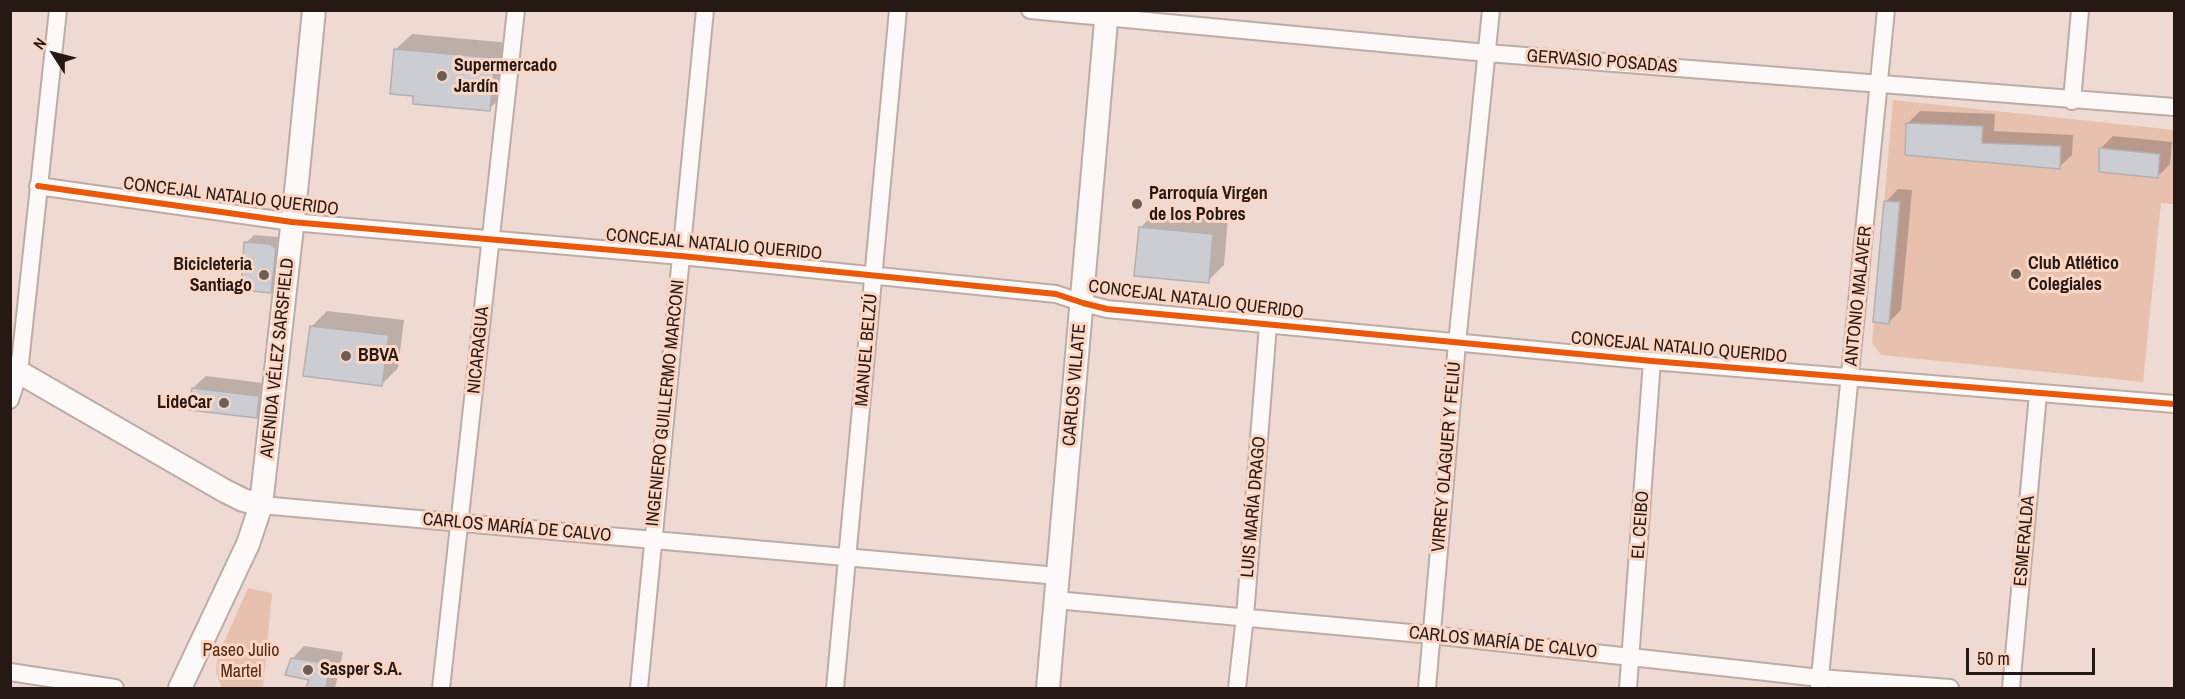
<!DOCTYPE html>
<meta charset="utf-8">
<style>
body{margin:0}
#map{position:relative;width:2185px;height:699px;overflow:hidden;background:#eedad2;font-family:"Archivo Narrow",sans-serif}
canvas{display:block}
.frame{position:absolute;inset:0;border:12px solid #261913;pointer-events:none}
.north{position:absolute;left:24px;top:24px;width:60px;height:60px;-webkit-text-stroke:4px #fbd6c5;paint-order:stroke;rotate:306deg;font-size:16px;font-weight:700;line-height:24px;text-align:center;color:#261913}
.north::after{content:'';display:block;margin:auto;width:21px;height:27px;background:#261913;clip-path:polygon(50% 0,100% 100%,50% 72%,0 100%)}
.scale{position:absolute;left:1966px;top:648px;width:129px;height:27px;box-sizing:border-box;border:3px solid #261913;border-top:0;padding-left:8px;font-size:18px;line-height:21px;white-space:nowrap;color:#261913;-webkit-text-stroke:4px #fbd6c5;paint-order:stroke}
</style>
<div id="map">
<canvas width="2185" height="699"></canvas>
<div class="frame"></div>
<div class="north">N</div>
<div class="scale">50 m</div>
</div>
<script>
const ctx = document.querySelector('canvas').getContext('2d');
ctx.lineJoin = 'round';
function paint(path, color) { ctx.fillStyle = color; ctx.fill(path, 'evenodd'); }
const toPath = rows => new Path2D(rows.map(r => 'M' + r).join(''));
function stroke(path, color, width, dash) { ctx.strokeStyle = color; ctx.lineWidth = width; ctx.lineCap = dash ? 'butt' : 'round'; ctx.setLineDash(dash || []); ctx.stroke(path); }
function drawText(font, color, halo, rows, align = 'center') {
  ctx.font = font + ' "Archivo Narrow",sans-serif'; ctx.lineWidth = 6; ctx.setLineDash([]); ctx.textBaseline = 'middle'; ctx.strokeStyle = halo; ctx.fillStyle = color; for (const [text, x, y, turn = 0] of rows) {
    ctx.save(); ctx.translate(x, y); ctx.rotate((+turn || 0) * Math.PI / 180); ctx.textAlign = isNaN(turn) ? turn : align; if (halo) ctx.strokeText(text, 0, 0); ctx.fillText(text, 0, 0); ctx.restore();
  }
}
paint(toPath([
 [1893,100,2174,130,2174,204,2161,203,2143,382,1881,355,1872,343],
 [248,588,272,593,263,688,222,688,216,673,217,658]
]), '#e8c0ae');
paint(toPath([
 [412,34,510,43,506,93,489,109,415,95,395,50],
 [1920,111,1995,114,1994,131,2073,135,2072,155,2059,167,1908,123],
 [2113,136,2172,142,2170,164,2158,176,2101,148],
 [1898,189,1912,190,1901,310,1889,322,1886,202],
 [1156,212,1228,218,1224,265,1208,281,1140,228],
 [254,235,278,237,283,241,279,283,270,292,246,243],
 [327,311,404,320,398,368,382,384,311,327],
 [206,376,271,384,268,404,256,417,193,388],
 [304,646,343,652,335,688,307,688,311,679,292,659]
]), '#0003');
const building = toPath([
 [394,49,495,58,490,111,413,104,413,96,390,94,394,49],
 [1906,123,1983,126,1982,143,2061,146,2060,169,1905,155,1906,123],
 [2099,148,2160,154,2158,178,2099,172,2099,148],
 [1884,201,1900,202,1889,324,1873,322,1884,201],
 [1139,227,1213,234,1209,283,1134,276,1139,227],
 [244,242,270,244,276,249,271,293,241,290,244,242],
 [310,326,389,335,382,386,303,376,310,326],
 [192,388,259,396,257,418,189,410,192,388],
 [291,658,331,664,326,688,306,688,309,680,285,675,291,658]
]);
paint(building, '#ccccd3');
stroke(building, '#b4afb0', 1.5);
const street = toPath([
 [1030,10,1487,53,2174,107],
 [2072,101,2080,10],
 [38,186,292,222,681,256,1056,294,1083,303,1107,309,1652,361,2174,404],
 [10,400,19,372,58,10],
 [261,505,1058,576],
 [1056,600,1432,635,1820,678,1950,688],
 [10,672,115,688],
 [1819,687,1886,10],
 [441,688,516,10],
 [639,688,705,10],
 [835,688,898,10],
 [1237,688,1245,616,1268,325],
 [1427,688,1457,343,1491,10],
 [1628,688,1652,361],
 [2011,688,2038,394]
]);
const secondary = toPath([
 [10,367,225,491,243,500,261,505],
 [180,688,248,544,261,505,297,182,314,10],
 [1048,688,1107,10]
]);
stroke(street, '#bcaca5', 20);
stroke(secondary, '#bcaca5', 26);
stroke(street, '#fcf9f8', 16);
stroke(secondary, '#fcf9f8', 22);
stroke(toPath([
 [38,186,292,222,681,256,1056,294,1083,303,1107,309,1652,361,2174,404]
]), '#e8590c', 6);
for (const [x, y, r, color] of [
 [442,76,6,"#6c5d56"],
 [1137,204,6,"#6c5d56"],
 [2016,274,6,"#6c5d56"],
 [264,275,6,"#6c5d56"],
 [346,356,6,"#6c5d56"],
 [224,403,6,"#6c5d56"],
 [308,670,6,"#6c5d56"]
]) { const dot = new Path2D(); dot.arc(x, y, r, 0, 2 * Math.PI); ctx.fillStyle = color; ctx.fill(dot); stroke(dot, '#fbd6c5', 2); }
drawText('18px', '#261913', '#fbd6c5', [
 ["GERVASIO POSADAS",1602,62,4],
 ["CONCEJAL NATALIO QUERIDO",231,197,7],
 ["CONCEJAL NATALIO QUERIDO",714,245,5],
 ["ANTONIO MALAVER",1859,296,-84],
 ["CONCEJAL NATALIO QUERIDO",1196,300,7],
 ["CONCEJAL NATALIO QUERIDO",1679,348,5],
 ["NICARAGUA",479,350,-84],
 ["MANUEL BELZÚ",867,350,-85],
 ["AVENIDA VÉLEZ SARSFIELD",278,358,-84],
 ["CARLOS VILLATE",1075,385,-85],
 ["INGENIERO GUILLERMO MARCONI",666,403,-84],
 ["VIRREY OLAGUER Y FELIÚ",1447,457,-85],
 ["LUIS MARÍA DRAGO",1254,507,-85],
 ["EL CEIBO",1641,525,-86],
 ["CARLOS MARÍA DE CALVO",517,528,5],
 ["ESMERALDA",2025,541,-85],
 ["CARLOS MARÍA DE CALVO",1503,643,6]
]);
drawText('bold 18px', '#261913', '#fbd6c5', [
 ["Supermercado",454,66],
 ["Jardín",454,87],
 ["Parroquía Virgen",1149,194],
 ["de los Pobres",1149,215],
 ["Club Atlético",2028,264],
 ["Colegiales",2028,285],
 ["Bicicleteria",252,265,"right"],
 ["Santiago",252,286,"right"],
 ["BBVA",358,356],
 ["LideCar",212,403,"right"],
 ["Sasper S.A.",320,670]
], 'left');
drawText('18px', '#552912', '#fbd6c5', [
 ["Paseo Julio",241,651],
 ["Martel",241,672]
]);
</script>
